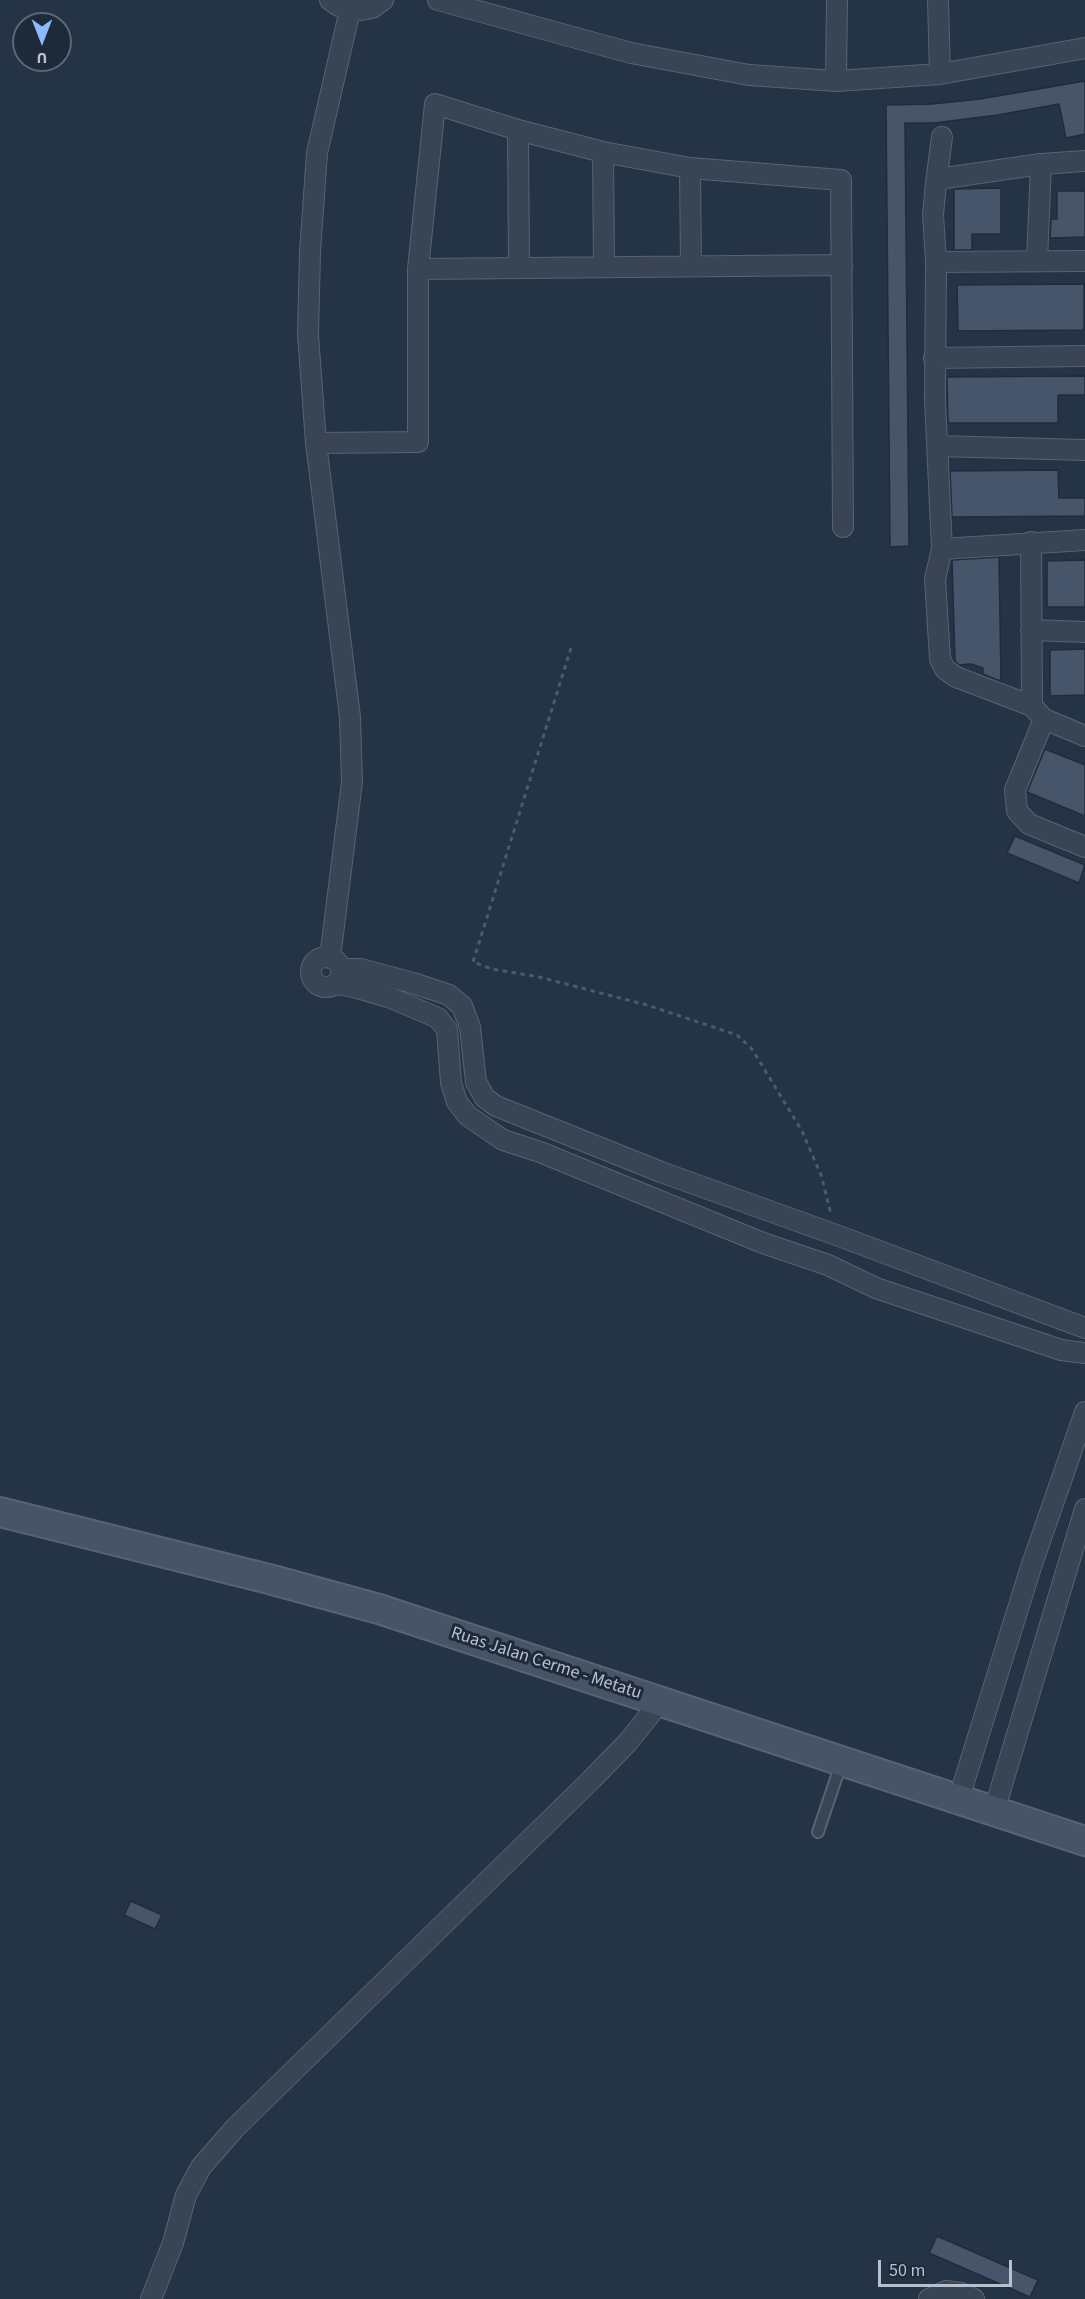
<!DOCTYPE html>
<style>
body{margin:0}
#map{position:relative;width:1085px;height:2299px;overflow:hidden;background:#243345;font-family:"Source Sans 3",sans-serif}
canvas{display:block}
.north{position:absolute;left:12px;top:12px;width:60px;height:60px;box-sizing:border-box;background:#1e2a3a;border:2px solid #5b6675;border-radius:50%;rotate:180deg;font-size:16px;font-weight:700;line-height:24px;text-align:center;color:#b7c0ce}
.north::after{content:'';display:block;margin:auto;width:21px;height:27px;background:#8bbaff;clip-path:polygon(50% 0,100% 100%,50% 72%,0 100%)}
.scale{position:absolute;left:878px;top:2260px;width:134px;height:27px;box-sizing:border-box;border:3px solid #b7c0ce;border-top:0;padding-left:8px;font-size:18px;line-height:21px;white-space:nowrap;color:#b7c0ce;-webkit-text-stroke:4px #1e2a3a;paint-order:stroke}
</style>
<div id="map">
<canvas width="1085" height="2299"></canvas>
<div class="north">U</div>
<div class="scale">50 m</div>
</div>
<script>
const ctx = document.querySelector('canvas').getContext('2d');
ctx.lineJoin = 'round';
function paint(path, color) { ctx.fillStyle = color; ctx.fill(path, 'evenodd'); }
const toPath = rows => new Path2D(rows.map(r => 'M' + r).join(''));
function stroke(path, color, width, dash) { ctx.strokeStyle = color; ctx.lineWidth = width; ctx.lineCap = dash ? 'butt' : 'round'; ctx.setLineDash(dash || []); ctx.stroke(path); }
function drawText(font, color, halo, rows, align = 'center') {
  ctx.font = font + ' "Source Sans 3",sans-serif'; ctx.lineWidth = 6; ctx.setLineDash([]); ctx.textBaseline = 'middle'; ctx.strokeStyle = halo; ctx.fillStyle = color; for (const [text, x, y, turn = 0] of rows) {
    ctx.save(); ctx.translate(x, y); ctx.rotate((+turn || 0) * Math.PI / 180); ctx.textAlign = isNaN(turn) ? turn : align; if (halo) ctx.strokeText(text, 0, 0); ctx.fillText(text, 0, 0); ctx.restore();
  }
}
const building = toPath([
 [1085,81,1085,134,1066,138,1059,104,998,115,934,123,905,123,909,546,890,547,886,105,932,104,980,99,1085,81],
 [1001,188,1001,234,972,234,972,250,954,250,954,189,1001,188],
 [1057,191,1085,191,1085,237,1050,238,1051,219,1057,219,1057,191],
 [1084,284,1084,330,958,331,957,285,1084,284],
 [1085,376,1085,395,1058,395,1058,423,948,423,947,377,1085,376],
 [1058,470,1059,498,1085,498,1085,516,952,517,950,471,1058,470],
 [999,557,1001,680,997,680,983,674,983,668,971,664,959,665,955,661,952,560,999,557],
 [1085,560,1085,607,1047,607,1047,561,1085,560],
 [1085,649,1085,695,1050,696,1050,650,1085,649],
 [1045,749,1085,765,1085,816,1027,792,1045,749],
 [1015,836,1085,865,1079,883,1007,853,1015,836],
 [131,1901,162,1915,155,1929,124,1915,131,1901],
 [937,2236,1038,2280,1030,2297,929,2253,937,2236]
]);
paint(building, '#46556a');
stroke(building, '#202c3c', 1.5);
const service = toPath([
 [818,1832,842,1761]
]);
const minor = toPath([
 [330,0,339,6,361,10,372,8,383,0],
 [438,0,631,53,749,75,836,81,940,74,1085,48],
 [938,0,940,74],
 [836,81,837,0],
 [518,130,519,268],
 [603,152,604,267],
 [1085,161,1041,164,945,178,936,183,933,214,936,262,935,400,942,549,935,579,940,659,945,669,956,677,1032,706,1044,719,1085,736],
 [690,168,691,266],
 [936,183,942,137],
 [1037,261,1041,164],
 [936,262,1085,261],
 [418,269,842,265],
 [934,358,1085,356],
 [316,443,418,442,418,269,435,104,518,130,603,152,690,168,841,180,843,527],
 [937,446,1085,450],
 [1031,542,1032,706],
 [942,549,1085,540],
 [1031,630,1085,632],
 [1044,719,1015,790,1017,811,1029,824,1085,847],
 '311 972a15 15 0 1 1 30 0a15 15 0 1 1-30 0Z',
 [330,958,352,782,350,717,316,443,308,335,310,252,317,153,350,10],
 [341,969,361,969,413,983,449,995,462,1006,470,1027,476,1082,485,1098,496,1106,661,1172,839,1236,1085,1328],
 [335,984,354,987,391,998,438,1018,447,1030,451,1083,457,1102,468,1116,503,1140,540,1152,763,1243,828,1265,876,1288,1061,1350,1085,1353],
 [959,1798,1031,1567,1085,1412],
 [994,1811,1085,1509],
 [151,2299,173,2243,186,2195,201,2167,235,2128,591,1780,628,1742,660,1702],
 [929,2299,946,2291,961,2293,974,2299]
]);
const secondary = toPath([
 [0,1512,269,1579,379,1609,1085,1841]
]);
stroke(service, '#586372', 14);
stroke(minor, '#586372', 22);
stroke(secondary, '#586372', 32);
stroke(toPath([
 [571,648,473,962,492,969,539,977,647,1005,737,1035,752,1049,802,1131,821,1175,831,1214]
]), '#456062', 3, [4.5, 4.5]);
stroke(service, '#394554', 10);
stroke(minor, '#394554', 20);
stroke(secondary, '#475468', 28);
drawText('18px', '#b7c0ce', '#1e2a3a', [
 ["Ruas Jalan Cerme - Metatu",546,1664,18]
]);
</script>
